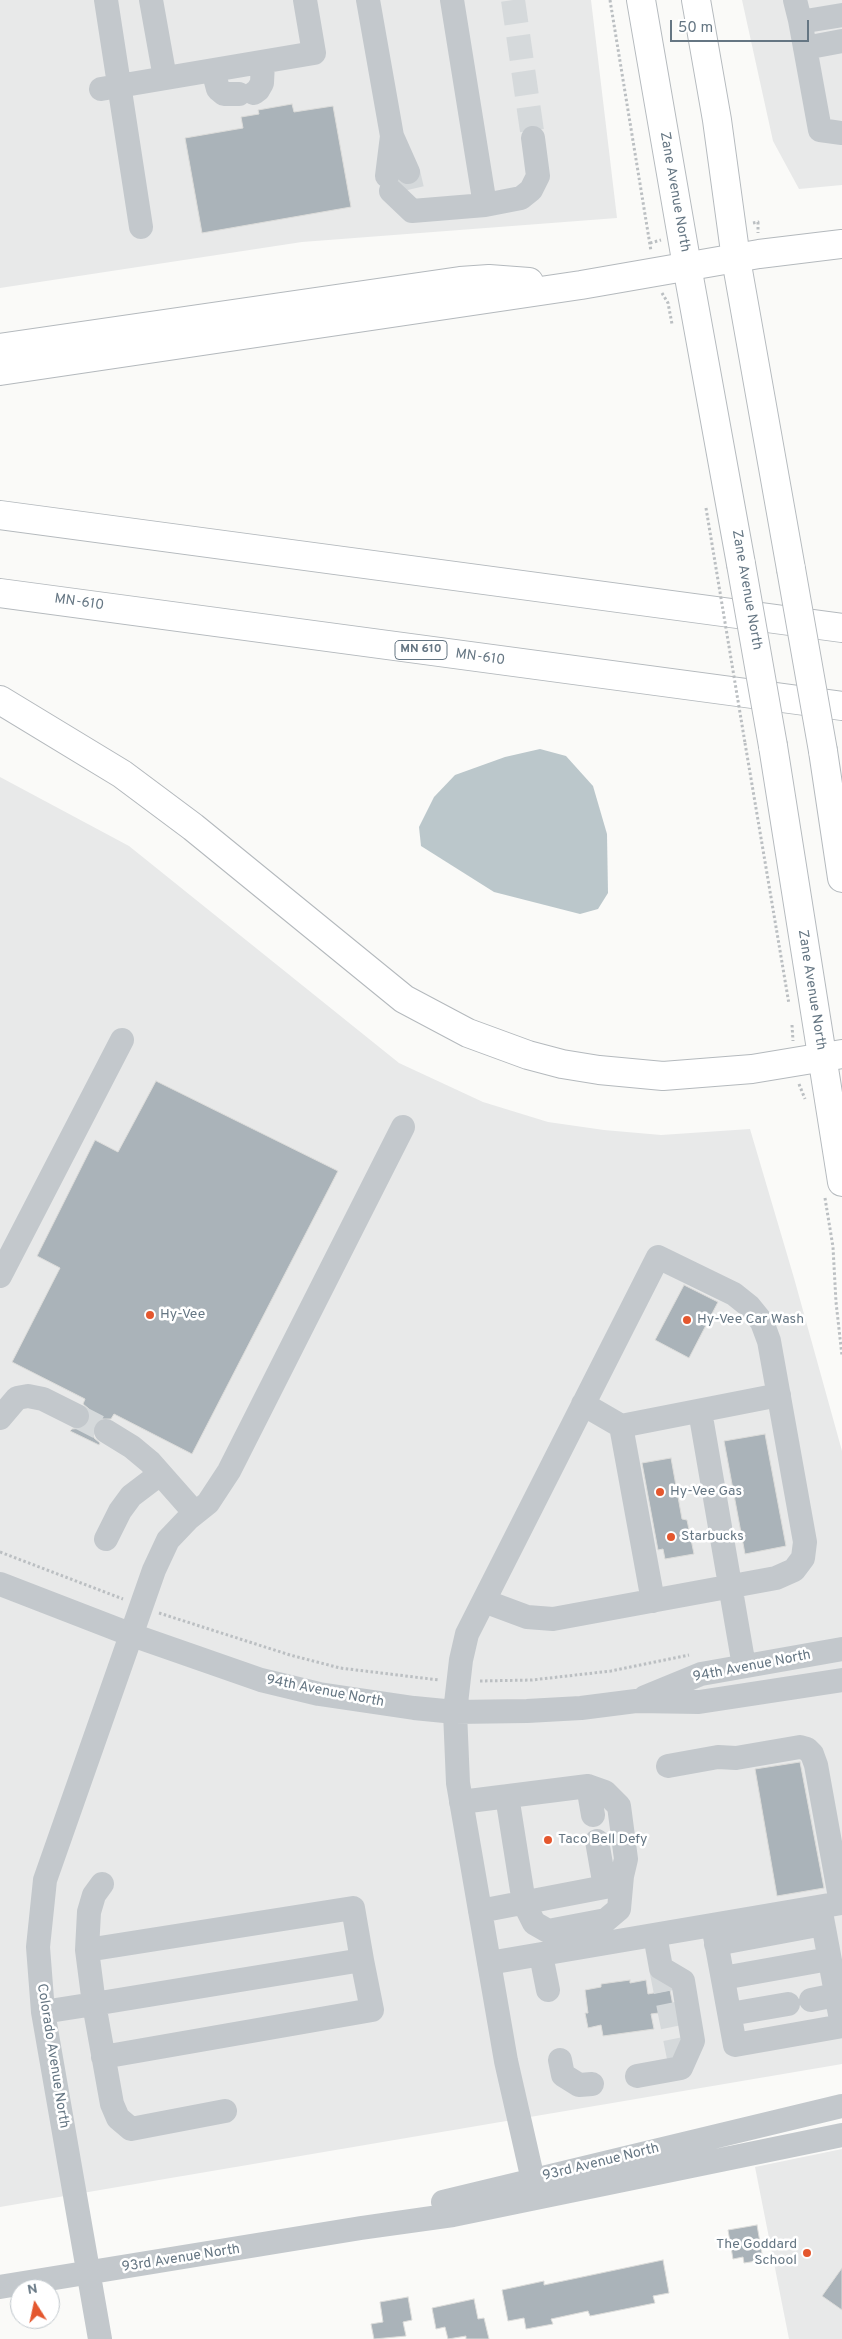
<!DOCTYPE html>
<style>
body{margin:0}
#map{position:relative;width:842px;height:2339px;overflow:hidden;background:#fafaf8;font-family:Overpass,sans-serif}
canvas{display:block}
.north{position:absolute;left:10px;top:2279px;width:50px;height:50px;box-sizing:border-box;background:#fff;border:1px solid #c1c8cd;border-radius:50%;rotate:350deg;font-size:14px;font-weight:700;line-height:20px;text-align:center;color:#657683}
.north::after{content:'';display:block;margin:auto;width:18px;height:22px;background:#e4572e;clip-path:polygon(50% 0,100% 100%,50% 72%,0 100%)}
.scale{position:absolute;left:670px;top:20px;width:139px;height:22px;box-sizing:border-box;border:2px solid #657683;border-top:0;padding-left:6px;font-size:15px;line-height:18px;white-space:nowrap;color:#657683;-webkit-text-stroke:4px #fff;paint-order:stroke}
</style>
<div id="map">
<canvas width="842" height="2339"></canvas>
<div class="north">N</div>
<div class="scale">50 m</div>
</div>
<script>
const ctx = document.querySelector('canvas').getContext('2d');
ctx.lineJoin = 'round';
function paint(path, color) { ctx.fillStyle = color; ctx.fill(path, 'evenodd'); }
const toPath = rows => new Path2D(rows.map(r => 'M' + r).join(''));
function stroke(path, color, width, dash) { ctx.strokeStyle = color; ctx.lineWidth = width; ctx.lineCap = dash ? 'butt' : 'round'; ctx.setLineDash(dash || []); ctx.stroke(path); }
function drawText(font, color, halo, rows, align = 'center') {
  ctx.font = font + ' Overpass,sans-serif'; ctx.lineWidth = 5; ctx.setLineDash([]); ctx.textBaseline = 'middle'; ctx.strokeStyle = halo; ctx.fillStyle = color; for (const [text, x, y, turn = 0] of rows) {
    ctx.save(); ctx.translate(x, y); ctx.rotate((+turn || 0) * Math.PI / 180); ctx.textAlign = isNaN(turn) ? turn : align; if (halo) ctx.strokeText(text, 0, 0); ctx.fillText(text, 0, 0); ctx.restore();
  }
}
paint(toPath([
 [0,0,591,0,617,218,302,242,0,288],
 [742,0,842,0,842,185,799,189,773,141],
 [0,777,129,846,399,1063,483,1102,548,1122,604,1130,661,1135,750,1129,794,1278,842,1451,842,2064,0,2207],
 [842,2149,842,2339,789,2339,755,2167]
]), '#e8e9e9');
paint(toPath([
 [540,749,566,756,593,786,607,834,608,893,598,909,580,914,494,892,421,846,419,827,434,797,455,775,505,757]
]), '#bbc7cb');
const building = toPath([
 [292,104,294,112,333,106,351,207,202,233,185,138,243,128,241,117,259,114,258,110,292,104],
 [156,1081,338,1171,192,1454,114,1414,111,1419,100,1419,94,1424,92,1431,94,1438,100,1443,99,1445,70,1431,72,1429,84,1428,89,1422,89,1409,83,1404,85,1399,12,1362,60,1268,37,1256,95,1140,118,1152,156,1081],
 [684,1285,718,1302,689,1358,655,1340,684,1285],
 [765,1434,786,1546,745,1554,724,1441,765,1434],
 [671,1458,682,1519,687,1520,694,1554,665,1559,663,1549,658,1550,642,1463,671,1458],
 [800,1762,824,1888,777,1896,755,1769,800,1762],
 [630,1980,630,1983,646,1980,648,1994,670,1990,674,2011,651,2014,654,2029,603,2036,601,2025,588,2028,585,2013,588,2013,585,1990,601,1987,601,1984,630,1980],
 [757,2225,763,2260,744,2263,743,2257,733,2259,728,2230,757,2225],
 [663,2260,669,2293,653,2296,655,2303,590,2316,588,2311,551,2319,553,2324,526,2329,524,2318,508,2321,502,2290,544,2281,544,2285,663,2260],
 [842,2268,842,2310,822,2296,842,2268],
 [408,2297,412,2320,403,2322,406,2336,374,2339,371,2324,383,2322,380,2302,408,2297],
 [474,2299,478,2319,484,2318,489,2339,466,2339,466,2336,448,2339,445,2327,436,2329,432,2308,474,2299]
]);
paint(building, '#aab3b9');
stroke(building, '#dcdcda', 1);
stroke(toPath([
 [513,0,533,138],
 [408,172,412,189],
 [77,1416,106,1431],
 [661,1968,681,2068]
]), '#d5d9db', 24, [24, 12]);
const major = toPath([
 [641,0,687,266,741,564],
 [696,0,717,120,736,259,791,569],
 [773,746,842,1182],
 [823,751,842,878]
]);
const highway = toPath([
 [0,348,460,281,489,279,529,282],
 [0,371,581,285,759,254,842,244],
 [0,515,842,628],
 [0,593,842,706],
 [0,700,122,774,193,827,404,999,468,1033,528,1055,562,1064,599,1070,663,1076,752,1069,842,1054]
]);
stroke(major, '#b5babe', 30);
stroke(highway, '#b4b9bd', 30);
stroke(toPath([
 [610,0,651,251],
 [753,223,758,222,758,233],
 [650,243,661,240],
 [662,293,668,303,672,324],
 [706,508,715,562],
 [745,743,789,1004],
 [792,1025,793,1041],
 [799,1084,805,1099],
 [825,1198,833,1247,836,1302,842,1356],
 [0,1552,123,1599],
 [159,1613,290,1655,340,1668,439,1680],
 [480,1681,532,1680,611,1671,689,1655]
]), '#bbbfc2', 3, [2.5, 2.5]);
stroke(toPath([
 [106,0,141,227],
 [151,0,165,78],
 [368,0,392,136,408,172],
 [452,0,485,205],
 [795,0,800,20,806,21,842,15],
 [800,20,820,130,842,133],
 [805,48,842,41],
 [213,70,218,89,224,94,239,94],
 [101,89,314,53,305,0],
 [254,93,258,90,262,83,263,62],
 [387,176,392,136],
 [391,191,412,211,485,205,521,198,531,190,538,176,533,138],
 [0,1276,122,1040],
 [583,1404,621,1426,779,1395],
 [700,1411,744,1666],
 [0,1418,17,1398,28,1396,43,1399,77,1416],
 [621,1426,653,1601],
 [106,1431,132,1447,150,1462,195,1513],
 [106,1539,120,1511,131,1496,160,1474],
 [0,1584,132,1635,261,1680,319,1694,414,1708,455,1712,527,1711,581,1708,636,1701,699,1702,842,1680],
 [484,1601,527,1617,553,1619,776,1578,794,1570,803,1558,805,1542,769,1341,762,1322,749,1306,734,1294,658,1257,467,1634,461,1660,455,1712,458,1783,506,2061,533,2180],
 [645,1697,701,1674,842,1649],
 [588,1786,593,1815],
 [507,1796,524,1903,534,1923,548,1931,606,1920,619,1909,622,1876],
 [461,1802,588,1786,605,1792,619,1806,626,1859,622,1876,605,1887,480,1911],
 [597,1841,605,1887],
 [820,1907,842,2025],
 [713,1925,735,2045,842,2026],
 [716,1944,823,1924],
 [87,1950,89,1912,94,1895,102,1884],
 [541,1955,548,1990],
 [489,1963,841,1903,816,1765,812,1754,807,1749,800,1747,736,1758,718,1757,668,1766],
 [723,1978,829,1959],
 [811,2000,836,1995],
 [43,2012,94,2004,362,1960,353,1908,87,1950,94,2004,112,2104,118,2118,131,2129,225,2111],
 [730,2014,788,2004],
 [103,2057,372,2010,362,1960],
 [560,2060,563,2075,579,2085,592,2084],
 [637,2076,681,2068,693,2041,683,1981,661,1968,655,1935],
 [443,2202,842,2106],
 [0,2287,361,2228,453,2215,842,2135],
 [100,2339,43,2012,38,1947,45,1880,154,1570,168,1540,188,1519,208,1503,229,1471,403,1127]
]), '#c3c8cc', 24);
stroke(major, '#fff', 28);
stroke(highway, '#fff', 28);
const majorBridge = toPath([
 [741,564,773,746],
 [791,569,823,751]
]);
stroke(majorBridge, '#b5babe', 30, []);
stroke(toPath([
 [715,562,745,743]
]), '#bbbfc2', 3, [2.5, 2.5]);
stroke(majorBridge, '#fff', 28);
for (const [x, y, r, color] of [
 [150,1315,5,"#e4572e"],
 [687,1320,5,"#e4572e"],
 [660,1492,5,"#e4572e"],
 [671,1537,5,"#e4572e"],
 [548,1840,5,"#e4572e"],
 [807,2253,5,"#e4572e"]
]) { const dot = new Path2D(); dot.arc(x, y, r, 0, 2 * Math.PI); ctx.fillStyle = color; ctx.fill(dot); stroke(dot, '#fff', 2); }
for (const [x, y, w] of [
 [421,650,52]
]) { const box = new Path2D(); box.roundRect(x - w / 2, y - 9.5, w, 19, 4); ctx.fillStyle = '#fff'; ctx.fill(box); stroke(box, '#657683', 1); }
drawText('bold 12px', '#657683', null, [
 ["MN 610",421,650]
]);
drawText('14px', '#657683', '#fff', [
 ["Zane Avenue North",674,192,80],
 ["Zane Avenue North",746,590,80],
 ["MN-610",79,603,8],
 ["MN-610",480,658,8],
 ["Zane Avenue North",811,990,81],
 ["94th Avenue North",752,1667,-11],
 ["94th Avenue North",325,1692,11],
 ["Colorado Avenue North",52,2056,81],
 ["93rd Avenue North",601,2163,-14],
 ["93rd Avenue North",181,2259,-9]
]);
drawText('14px', '#657683', '#fff', [
 ["Hy-Vee",160,1315],
 ["Hy-Vee Car Wash",697,1320],
 ["Hy-Vee Gas",670,1492],
 ["Starbucks",681,1537],
 ["Taco Bell Defy",558,1840],
 ["The Goddard",797,2245,"right"],
 ["School",797,2261,"right"]
], 'left');
</script>
